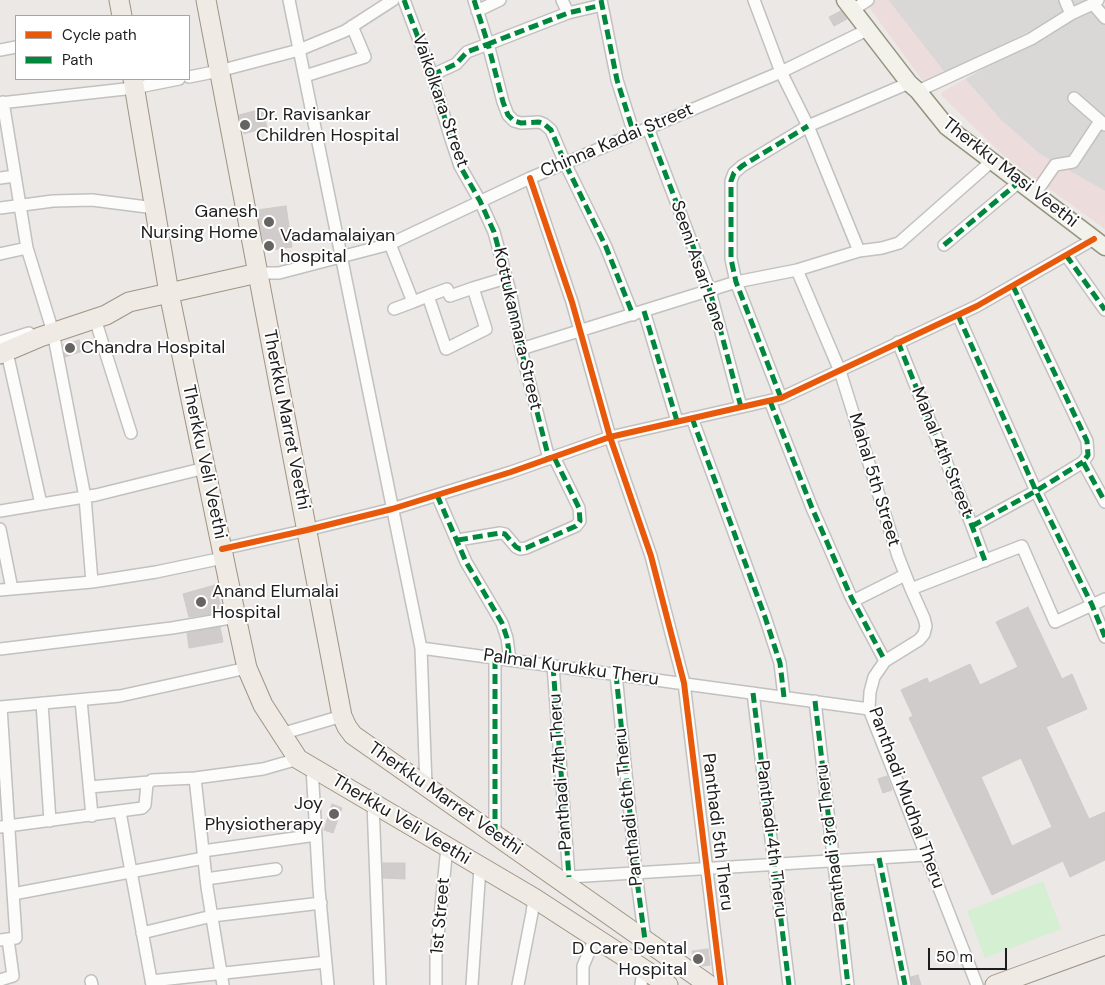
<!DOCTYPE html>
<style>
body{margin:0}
#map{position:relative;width:1105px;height:985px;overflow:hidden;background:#ebe8e5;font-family:"DM Sans",sans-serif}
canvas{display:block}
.legend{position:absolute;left:15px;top:15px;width:175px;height:65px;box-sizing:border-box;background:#fff;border:1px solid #a5a5a5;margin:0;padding:6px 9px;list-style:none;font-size:15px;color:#1d1d1d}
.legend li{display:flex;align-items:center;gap:10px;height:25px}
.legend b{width:25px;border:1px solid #a5a5a5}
.scale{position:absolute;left:928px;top:948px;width:79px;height:22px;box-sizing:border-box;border:2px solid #1d1d1d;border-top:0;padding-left:6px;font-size:15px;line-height:18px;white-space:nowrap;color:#1d1d1d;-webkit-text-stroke:4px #fff;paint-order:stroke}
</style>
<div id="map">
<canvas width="1105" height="985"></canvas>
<ul class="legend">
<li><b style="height:6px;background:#e8590c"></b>Cycle path</li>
<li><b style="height:6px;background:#00873e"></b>Path</li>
</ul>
<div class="scale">50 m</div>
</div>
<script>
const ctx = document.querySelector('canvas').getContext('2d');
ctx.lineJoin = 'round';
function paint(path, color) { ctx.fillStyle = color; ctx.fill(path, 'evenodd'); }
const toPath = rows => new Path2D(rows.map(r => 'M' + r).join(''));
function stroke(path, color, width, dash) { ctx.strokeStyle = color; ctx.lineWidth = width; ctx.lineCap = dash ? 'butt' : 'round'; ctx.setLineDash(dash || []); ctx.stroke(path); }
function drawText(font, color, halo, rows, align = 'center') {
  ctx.font = font + ' "DM Sans",sans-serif'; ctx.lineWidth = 4; ctx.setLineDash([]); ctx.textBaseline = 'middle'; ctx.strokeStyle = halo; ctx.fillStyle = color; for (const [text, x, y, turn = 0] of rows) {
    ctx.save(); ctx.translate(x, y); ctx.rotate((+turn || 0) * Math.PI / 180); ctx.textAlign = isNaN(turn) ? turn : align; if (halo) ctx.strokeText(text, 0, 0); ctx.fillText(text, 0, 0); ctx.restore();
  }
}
paint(toPath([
 [888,0,1087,0,1051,21,945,73],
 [1101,2,1105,6,1105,191,1041,155,1002,121,965,79]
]), '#dad8d7');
paint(toPath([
 [864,0,888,0,945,73,929,82,923,81],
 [965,79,1002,121,1041,155,1105,191,1105,229,1004,156,942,96,942,92]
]), '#ecdcdc');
paint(toPath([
 [1043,881,1061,929,985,958,967,911]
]), '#d4efd2');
const building = toPath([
 [841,11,847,19,834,26,829,17,841,11],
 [262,109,267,127,244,134,239,115,262,109],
 [286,206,292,247,265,251,257,210,286,206],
 [79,340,83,351,65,357,63,345,79,340],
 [215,585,222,610,217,611,218,613,189,617,183,594,215,585],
 [1028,607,1062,679,1072,674,1087,709,1046,727,1089,819,1105,812,1105,860,1070,877,1063,861,992,895,909,718,913,716,901,690,927,678,929,683,970,664,980,685,1018,667,996,622,1028,607],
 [1021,758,1052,827,1012,846,981,777,1021,758],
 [220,627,223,642,189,648,187,633,220,627],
 [887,776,892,790,883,793,878,779,887,776],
 [332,804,342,808,333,833,324,830,332,804],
 [383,863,405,863,405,879,383,878,383,863],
 [708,949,710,965,702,966,693,960,692,951,708,949],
 [918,975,921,985,913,985,911,977,918,975]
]);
paint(building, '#d0cccb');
stroke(building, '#cecac7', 1);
const street = toPath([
 [289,0,421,648,426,786],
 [404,0,432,75,450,136,460,166,480,201,494,232,511,295,521,349,549,459],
 [474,0,488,44,568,13,602,5],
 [562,0,568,13],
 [601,0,617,80,634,134],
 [754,0,781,72,808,126,909,83],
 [1065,0,1071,14],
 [1093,4,1105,18],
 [853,10,868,0],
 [477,11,500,0],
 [0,50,16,47],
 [432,75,456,64,467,52,488,44,503,102,508,115,514,121,521,123,539,122,544,124,551,130,565,163,606,247,633,315],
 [305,76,365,57,352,26],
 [189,77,219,71,299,50,345,31,393,0],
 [918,91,1031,39,1071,14,1093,4,1098,0],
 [1074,98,1105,125],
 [0,103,134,88,179,79],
 [648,128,710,291,741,407],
 [0,178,15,176],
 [530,178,572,302,610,437,651,556,684,683,721,985],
 [1035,194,1055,165,1073,162,1100,121],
 [0,208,53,201,92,200,155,208],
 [390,244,413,302,394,309],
 [944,245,1019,182],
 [27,248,53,332,85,497,92,582],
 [859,251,882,248,899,243,992,161],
 [0,254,27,248,3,102],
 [1066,255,1105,310],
 [797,270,840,371,898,556,911,589],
 [258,273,279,273,390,244,530,178,781,72,867,30],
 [1013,286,1087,441,1088,455,1083,462,1105,502],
 [473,288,506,278],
 [413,302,428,296,446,349,486,329,473,288,450,296,447,289,428,296],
 [644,311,677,421],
 [958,315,1036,491,1092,605,1105,637],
 [95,319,131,433],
 [0,342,29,333],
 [898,342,972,526,985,561],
 [521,349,736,282,797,270,859,251,808,126,742,166,734,173,731,181,731,259,736,282,781,398],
 [8,357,41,504],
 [770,401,812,508,851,597,885,661],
 [692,418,765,617,780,663,784,697],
 [437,495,466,562,502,623,507,638,510,660],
 [0,511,96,495,205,468],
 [972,526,1036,491,1083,462],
 [0,529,12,589],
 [458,540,500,533,505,534,516,547,520,549,526,548,576,526,580,521,579,508,554,457],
 [222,549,307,530,392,509,511,472,610,437,781,398,977,306,1094,239],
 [0,590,92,582,156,572,223,558],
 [853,601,905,575],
 [421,648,869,709],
 [0,649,172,628,236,617],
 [553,666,569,877],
 [616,674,636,873,645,940],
 [753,693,789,985],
 [81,700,92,816],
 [815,701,848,985],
 [42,703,50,821],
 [0,707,120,696,247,668],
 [281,734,342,716],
 [312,767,319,889,328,985],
 [195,778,207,887,223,985],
 [89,787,149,782],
 [373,803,380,985],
 [120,812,152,985],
 [0,827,142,808,145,805,147,784,152,780,195,778,263,769,298,759],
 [495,834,495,658],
 [203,851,316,835],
 [879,858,905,985],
 [206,879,276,869],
 [565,884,569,877,926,855],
 [13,894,204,858],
 [142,933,212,916,321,903],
 [0,940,16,938,1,707],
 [0,980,13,976,8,939],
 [91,981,92,985],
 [151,981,326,962],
 [436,985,436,956,447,847],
 [472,985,480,867],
 [518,985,532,913,534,898],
 [583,985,583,966,595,938],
 [641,985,643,969],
 [977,985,869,709,870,692,874,677,885,661,919,640,924,634,926,626,924,618,911,589,1022,546,1055,622,1105,599]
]);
const secondary = toPath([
 [845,0,909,83,918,91,947,127,1105,247]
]);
const primary = toPath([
 [119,0,122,16],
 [206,0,342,716,347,727,353,735,709,985],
 [133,79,169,293,236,617,247,668,263,705,298,759,534,898,668,985],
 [0,354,40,337,106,315,129,302,258,273],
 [995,985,1105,945]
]);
stroke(street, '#c2c1c0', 14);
stroke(secondary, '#93937f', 19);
stroke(primary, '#a09484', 21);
stroke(street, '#fcfcfb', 11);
stroke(secondary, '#f2f1ea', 16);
stroke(primary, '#efeae4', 19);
stroke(toPath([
 [404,0,432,75,450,136,460,166,480,201,494,232,511,295,521,349,549,459],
 [474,0,488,44,568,13,602,5],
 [601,0,617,80,634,134],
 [432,75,456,64,467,52,488,44,503,102,508,115,514,121,521,123,539,122,544,124,551,130,565,163,606,247,633,315],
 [648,128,710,291,741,407],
 [944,245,1019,182],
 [1066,255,1105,310],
 [1013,286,1087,441,1088,455,1083,462,1105,502],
 [644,311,677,421],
 [958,315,1036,491,1092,605,1105,637],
 [898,342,972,526,985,561],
 [781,398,736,282,731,259,731,181,734,173,742,166,808,126],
 [770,401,812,508,851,597,885,661],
 [692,418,765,617,780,663,784,697],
 [437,495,466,562,502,623,507,638,510,660],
 [972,526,1036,491,1083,462],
 [458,540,500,533,505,534,516,547,520,549,526,548,576,526,580,521,579,508,554,457],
 [553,666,569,877],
 [616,674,636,873,645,940],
 [753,693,789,985],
 [815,701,848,985],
 [495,834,495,658],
 [879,858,905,985]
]), '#00873e', 5, [10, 5]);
stroke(toPath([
 [530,178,572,302,610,437,651,556,684,683,721,985],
 [222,549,307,530,392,509,511,472,610,437,781,398,977,306,1094,239]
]), '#e8590c', 6);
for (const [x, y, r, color] of [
 [245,125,6,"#656463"],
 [269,222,6,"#656463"],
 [269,246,6,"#656463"],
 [70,348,6,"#656463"],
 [201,602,6,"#656463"],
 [334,814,6,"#656463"],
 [698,959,6,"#656463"]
]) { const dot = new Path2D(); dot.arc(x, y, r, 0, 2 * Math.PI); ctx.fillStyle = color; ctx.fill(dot); stroke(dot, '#fff', 2); }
drawText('18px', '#1d1d1d', '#fff', [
 ["Vaikolkara Street",440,101,71],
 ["Chinna Kadai Street",617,141,-23],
 ["Therkku Masi Veethi",1010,173,38],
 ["Seeni Asari Lane",698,266,71],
 ["Kottukannara Street",517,329,77],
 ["Therkku Marret Veethi",286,420,79],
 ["Mahal 4th Street",942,452,68],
 ["Therkku Veli Veethi",204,462,78],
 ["Mahal 5th Street",874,480,73],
 ["Palmal Kurukku Theru",571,668,8],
 ["Panthadi 7th Theru",561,772,-94],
 ["Panthadi Mudhal Theru",906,798,70],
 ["Therkku Marret Veethi",445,799,35],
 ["Panthadi 6th Theru",629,807,-96],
 ["Therkku Veli Veethi",401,820,31],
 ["Panthadi 5th Theru",717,832,83],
 ["Panthadi 4th Theru",771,839,83],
 ["Panthadi 3rd Theru",832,843,-97],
 ["1st Street",441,916,-85]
]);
drawText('18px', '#1d1d1d', '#fff', [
 ["Dr. Ravisankar",256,115],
 ["Children Hospital",256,136],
 ["Ganesh",258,212,"right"],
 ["Nursing Home",258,233,"right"],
 ["Vadamalaiyan",280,236],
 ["hospital",280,257],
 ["Chandra Hospital",81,348],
 ["Anand Elumalai",212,592],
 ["Hospital",212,613],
 ["Joy",323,804,"right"],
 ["Physiotherapy",323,825,"right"],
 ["D Care Dental",687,949,"right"],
 ["Hospital",687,970,"right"]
], 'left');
</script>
